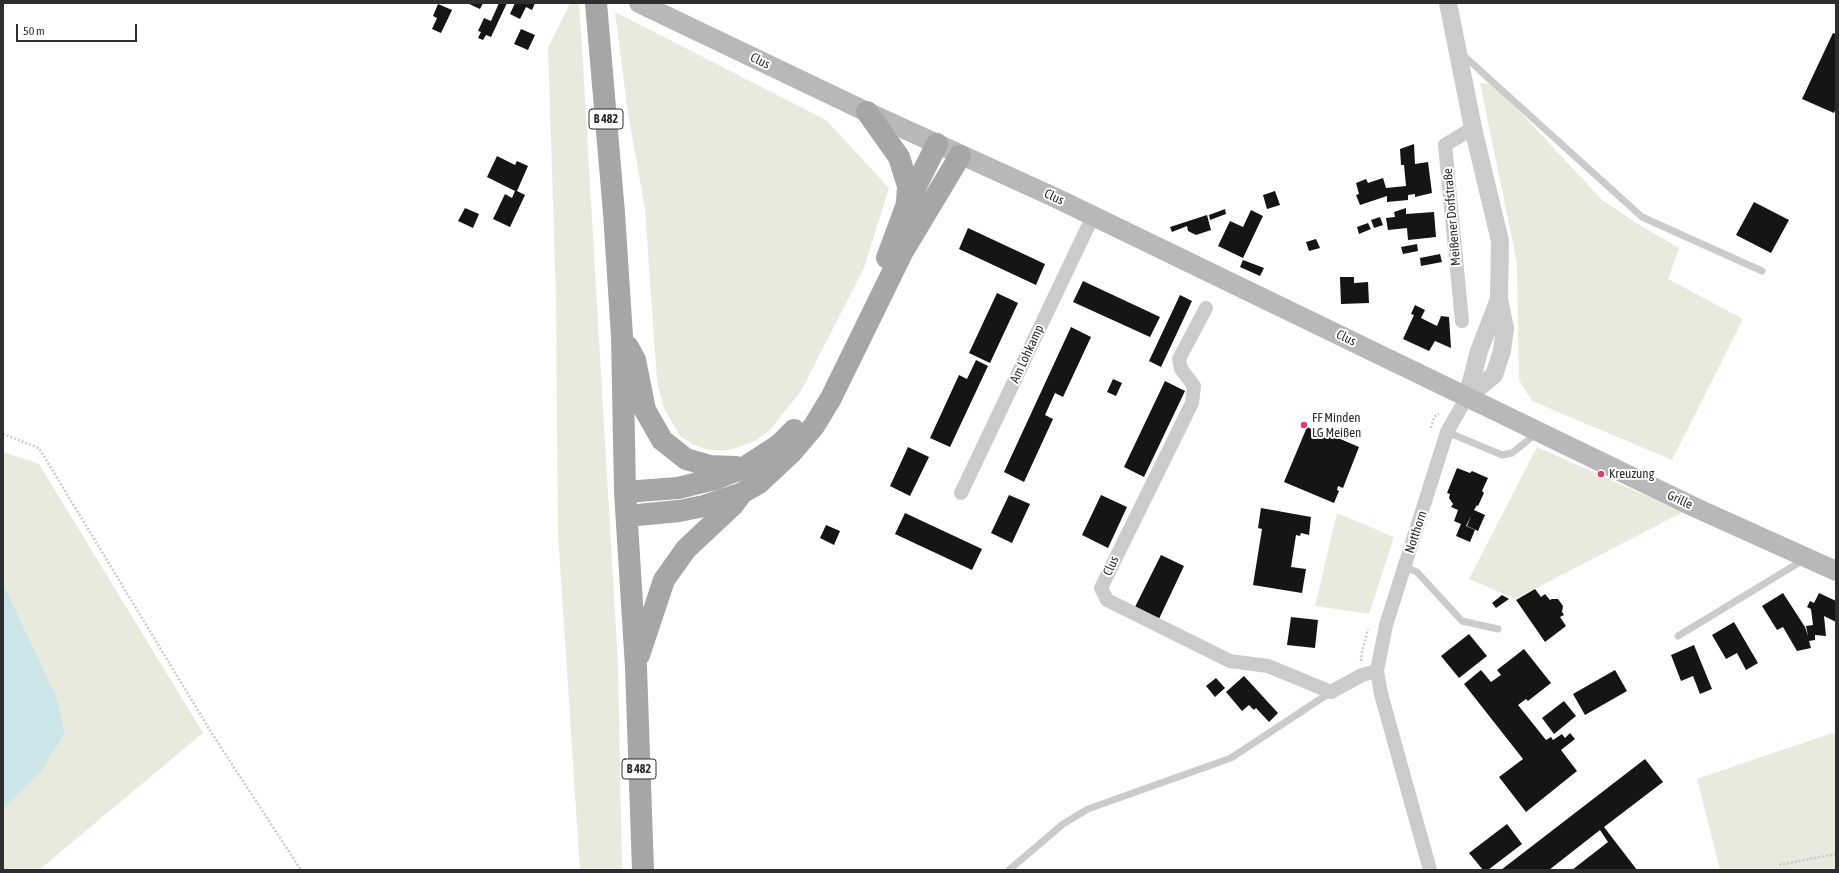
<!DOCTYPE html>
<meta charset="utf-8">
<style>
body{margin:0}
#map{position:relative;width:1839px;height:873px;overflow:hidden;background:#fff;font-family:"Asap Condensed",sans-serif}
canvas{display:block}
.frame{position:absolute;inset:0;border:4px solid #2e2e2e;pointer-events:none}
.scale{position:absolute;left:16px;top:24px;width:121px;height:18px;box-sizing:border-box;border:2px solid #2e2e2e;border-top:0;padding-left:5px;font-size:12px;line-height:14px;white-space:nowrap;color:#2e2e2e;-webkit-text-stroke:3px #fff;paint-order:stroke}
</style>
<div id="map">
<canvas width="1839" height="873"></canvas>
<div class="frame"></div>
<div class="scale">50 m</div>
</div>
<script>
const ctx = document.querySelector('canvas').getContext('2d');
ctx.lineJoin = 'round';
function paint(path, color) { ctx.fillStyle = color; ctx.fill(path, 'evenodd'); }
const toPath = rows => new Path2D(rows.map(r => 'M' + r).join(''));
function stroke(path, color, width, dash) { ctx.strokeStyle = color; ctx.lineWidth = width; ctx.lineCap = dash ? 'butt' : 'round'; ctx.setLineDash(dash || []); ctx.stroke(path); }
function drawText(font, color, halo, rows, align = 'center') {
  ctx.font = font + ' "Asap Condensed",sans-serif'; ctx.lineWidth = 4; ctx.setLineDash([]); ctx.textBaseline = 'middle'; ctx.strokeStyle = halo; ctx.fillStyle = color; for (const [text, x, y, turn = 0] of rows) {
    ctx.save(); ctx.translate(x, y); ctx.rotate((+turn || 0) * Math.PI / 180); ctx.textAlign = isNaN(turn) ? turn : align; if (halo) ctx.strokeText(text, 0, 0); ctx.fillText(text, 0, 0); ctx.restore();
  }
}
paint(toPath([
 [570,3,579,3,582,48,618,665,622,870,580,870,558,534,556,298,548,48],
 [615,12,826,120,889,188,864,268,801,391,769,431,755,441,736,448,723,451,706,449,694,445,680,436,664,408,657,381,645,209,628,113],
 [1480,83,1494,84,1602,200,1638,224,1679,248,1668,279,1743,319,1672,460,1532,401,1519,380,1517,263],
 [1537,447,1683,512,1515,599,1469,579],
 [3,452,39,464,203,733,39,870,3,870,3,809,40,773,65,734,57,698,3,583],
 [1337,513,1394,537,1369,614,1315,606],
 [1832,733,1836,734,1836,870,1720,870,1697,779]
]), '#e8eadd');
paint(toPath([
 [3,583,57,698,65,734,40,773,3,809]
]), '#cbe5e9');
paint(toPath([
 [467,3,483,3,480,9],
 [499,3,507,3,491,37,486,35,483,40,478,38,481,32,478,31,484,18,491,21],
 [515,3,535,3,532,10,526,7,520,19,510,14],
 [438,4,452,10,441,33,432,29,437,18,433,16],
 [521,29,535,35,528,50,514,44],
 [1833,33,1836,34,1836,108,1834,113,1802,99],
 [1414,144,1415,164,1428,162,1432,193,1415,197,1415,194,1408,195,1408,200,1387,202,1387,196,1360,205,1356,195,1359,194,1356,183,1366,179,1368,183,1383,178,1386,188,1406,186,1404,165,1401,165,1400,149],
 [497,156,515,165,517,161,528,166,517,191,525,195,510,227,493,219,505,194,512,198,515,191,487,177],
 [1275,191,1280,205,1267,209,1263,195],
 [1754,202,1789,220,1771,253,1736,235],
 [465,208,479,214,473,228,458,221],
 [1406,208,1406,214,1434,212,1436,237,1408,240,1407,228,1388,230,1386,218,1395,217,1394,212],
 [1225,209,1226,214,1210,220,1209,215],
 [1251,210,1263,216,1243,258,1218,246,1230,221,1243,227],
 [1207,215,1211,230,1196,235,1188,231,1187,226,1172,232,1170,227],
 [1380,217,1383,225,1374,228,1371,220],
 [1368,223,1371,229,1359,234,1357,227],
 [968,228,1045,264,1036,285,959,249],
 [1316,239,1320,248,1309,251,1306,242],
 [1417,244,1418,251,1403,254,1401,247],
 [1440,254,1442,262,1421,266,1420,258],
 [1243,260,1264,268,1260,276,1240,267],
 [1340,277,1354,277,1354,283,1368,282,1369,303,1341,304],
 [1083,281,1160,317,1150,337,1073,302],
 [997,293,1018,303,990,363,969,353],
 [1180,295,1192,301,1161,367,1149,361],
 [1415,305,1425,310,1421,318,1437,326,1441,316,1449,317,1451,348,1435,341,1429,351,1403,339,1414,315,1411,314],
 [1071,327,1091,337,1063,397,1055,393,1045,415,1053,419,1024,482,1004,472],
 [976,360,988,366,950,447,930,438,959,375,967,379],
 [1113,379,1122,383,1116,396,1107,392],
 [1165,381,1185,391,1144,477,1124,467],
 [1307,427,1320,433,1319,435,1322,437,1324,432,1359,447,1343,488,1338,486,1337,490,1339,491,1334,503,1284,482],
 [908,447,929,457,910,496,890,486],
 [1457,468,1470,473,1472,471,1488,478,1482,491,1484,493,1478,506,1477,505,1474,510,1485,515,1478,531,1467,526,1471,516,1466,526,1475,530,1470,542,1456,536,1461,524,1454,521,1458,510,1451,507,1453,504,1449,498,1450,494,1447,493],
 [1009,495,1030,504,1012,543,991,533],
 [1101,495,1127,507,1108,548,1082,535],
 [1261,508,1311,517,1309,535,1301,533,1300,536,1296,535,1291,567,1306,569,1302,593,1253,585,1262,529,1258,528],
 [905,513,982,549,972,570,895,534],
 [826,525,840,531,834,545,820,538],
 [1161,555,1184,566,1158,621,1134,609],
 [1535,589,1541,597,1545,594,1550,600,1552,599,1558,599,1563,606,1562,612,1564,615,1560,617,1566,626,1545,642,1516,600],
 [1783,593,1805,627,1808,636,1806,626,1813,625,1811,609,1807,607,1810,601,1814,603,1819,593,1836,601,1836,622,1824,616,1826,636,1815,635,1815,640,1809,641,1811,648,1797,651,1783,627,1777,630,1762,606],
 [1502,595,1509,599,1496,608,1492,603],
 [1291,617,1318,620,1315,648,1287,645],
 [1734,622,1758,663,1746,670,1737,653,1726,659,1712,635],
 [1469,634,1487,656,1459,678,1441,656],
 [1694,645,1712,689,1700,694,1693,676,1681,681,1671,655],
 [1524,649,1551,683,1528,701,1526,699,1518,705,1546,740,1551,737,1553,740,1562,734,1565,738,1570,733,1575,739,1561,750,1577,771,1526,812,1499,777,1523,759,1464,684,1481,670,1491,682,1501,675,1497,670],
 [1615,670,1627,691,1585,715,1573,694],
 [1244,676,1278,713,1269,722,1256,708,1254,710,1249,705,1242,711,1226,692],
 [1216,678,1225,688,1215,697,1206,686],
 [1564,701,1576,716,1554,734,1542,718],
 [1645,759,1663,782,1604,827,1637,870,1572,870,1608,842,1600,830,1549,870,1501,870],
 [1507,824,1522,844,1488,870,1483,870,1469,853]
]), '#151515');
stroke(toPath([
 [1431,428,1434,417,1439,414],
 [3,434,39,448,211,732,301,870],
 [1361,661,1362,652,1368,629],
 [1779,865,1836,854]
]), '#cbcbcb', 2.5, [2, 2]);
stroke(toPath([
 [1463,55,1642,217,1762,271],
 [1447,432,1502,455,1512,453,1537,433],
 [1405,567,1417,572,1462,621,1498,629],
 [1678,636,1805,559],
 [1009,870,1063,824,1088,809,1231,758,1331,692]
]), '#cbcbcb', 7);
stroke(toPath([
 [1206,308,1179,359,1181,369,1194,386,1192,403,1101,588,1107,600,1230,661,1268,666,1331,692,1362,675,1377,671],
 [1462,321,1445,145,1473,128],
 [961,493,1093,216],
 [1430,870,1381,694,1377,671,1386,625,1447,432,1467,397]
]), '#cbcbcb', 14);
stroke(toPath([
 [1448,3,1473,128,1500,241,1499,299,1505,328,1502,351,1494,375,1467,397],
 [1467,397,1479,351,1499,299]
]), '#cbcbcb', 18);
stroke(toPath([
 [639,3,867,112,1056,198,1694,507,1836,571]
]), '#b8b8b8', 20);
stroke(toPath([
 [596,3,614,213,622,336,625,492,636,667,643,870],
 [867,112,899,157,908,186,907,202],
 [887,258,907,204,937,144],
 [628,347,635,360,645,410,662,440,686,459,710,466,736,467],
 [625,492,678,488,715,479,745,467,779,445,794,430],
 [627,516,679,511,704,506,740,494,759,483,791,453,814,426,831,398,903,251,960,156],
 [639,655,664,580,686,549,733,505,739,497]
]), '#a6a6a6', 22);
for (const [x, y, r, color] of [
 [1304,425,4,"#d64073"],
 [1601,474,4,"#d64073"]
]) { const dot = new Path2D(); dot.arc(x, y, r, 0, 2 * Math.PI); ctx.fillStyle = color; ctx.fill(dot); stroke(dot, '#fff', 1.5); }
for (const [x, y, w] of [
 [606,119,34],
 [639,769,34]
]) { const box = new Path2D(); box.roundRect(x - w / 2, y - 10, w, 20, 3); ctx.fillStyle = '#fff'; ctx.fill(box); stroke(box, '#2e2e2e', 1); }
drawText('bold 12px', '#2e2e2e', null, [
 ["B 482",606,119],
 ["B 482",639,769]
]);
drawText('13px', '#2e2e2e', '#fff', [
 ["Clus",760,61,26],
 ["Clus",1054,197,25],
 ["Meißener Dorfstraße",1452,217,-95],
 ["Clus",1346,338,26],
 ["Am Lohkamp",1027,354,-65],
 ["Grille",1680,500,25],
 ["Notthorn",1416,532,-72],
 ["Clus",1111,566,-65]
]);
drawText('13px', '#2e2e2e', '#fff', [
 ["FF Minden",1312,418],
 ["LG Meißen",1312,433],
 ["Kreuzung",1609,474]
], 'left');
</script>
